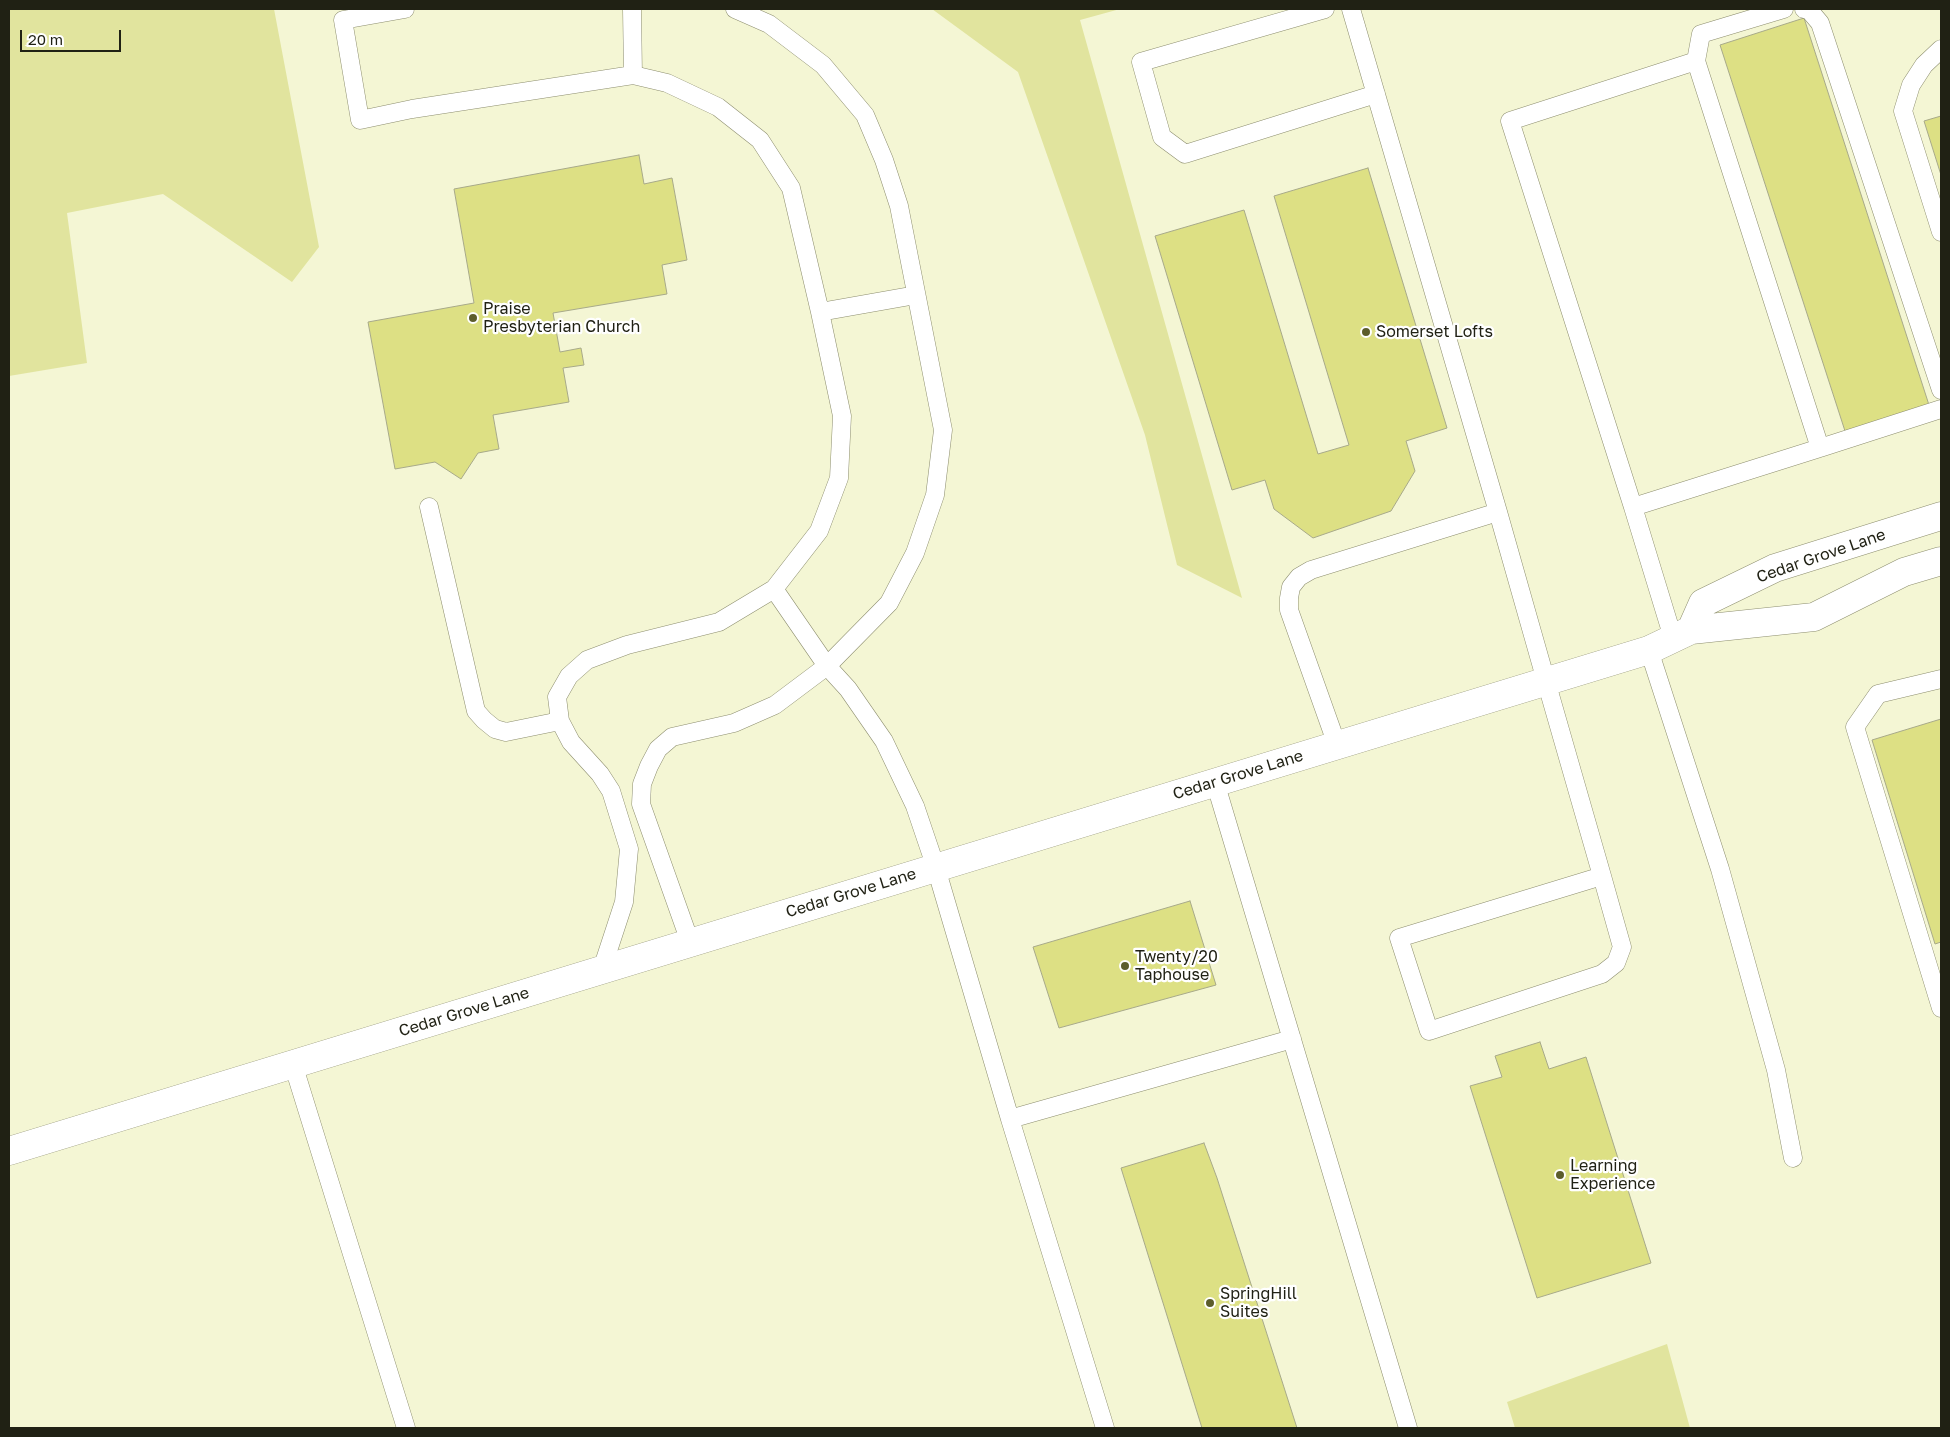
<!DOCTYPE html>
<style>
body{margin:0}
#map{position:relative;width:1950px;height:1437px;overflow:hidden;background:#f4f6d4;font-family:"Golos Text",sans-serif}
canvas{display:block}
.frame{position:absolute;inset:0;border:10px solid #202114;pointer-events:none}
.scale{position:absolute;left:20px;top:30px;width:101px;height:22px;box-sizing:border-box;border:2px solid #202114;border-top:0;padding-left:6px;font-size:15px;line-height:18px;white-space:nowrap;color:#202114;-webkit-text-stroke:4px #fff;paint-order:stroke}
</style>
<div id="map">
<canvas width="1950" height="1437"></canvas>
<div class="frame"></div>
<div class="scale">20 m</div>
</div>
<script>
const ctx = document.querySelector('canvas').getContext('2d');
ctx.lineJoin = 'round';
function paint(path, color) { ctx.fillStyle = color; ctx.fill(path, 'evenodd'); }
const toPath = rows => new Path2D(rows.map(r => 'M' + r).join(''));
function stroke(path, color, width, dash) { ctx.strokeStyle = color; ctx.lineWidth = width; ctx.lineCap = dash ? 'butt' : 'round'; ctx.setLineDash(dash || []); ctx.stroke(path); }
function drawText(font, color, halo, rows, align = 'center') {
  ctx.font = font + ' "Golos Text",sans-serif'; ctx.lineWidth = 4.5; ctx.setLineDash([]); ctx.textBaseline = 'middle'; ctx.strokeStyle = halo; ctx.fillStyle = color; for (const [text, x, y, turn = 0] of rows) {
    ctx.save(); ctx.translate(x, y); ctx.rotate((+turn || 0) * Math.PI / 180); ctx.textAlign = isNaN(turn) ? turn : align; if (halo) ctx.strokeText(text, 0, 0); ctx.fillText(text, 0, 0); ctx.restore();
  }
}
paint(toPath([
 [9,9,274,9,319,247,292,282,163,194,67,213,87,363,9,376],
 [932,9,1120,9,1080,20,1242,598,1177,565,1145,435,1018,72],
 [1667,1344,1690,1428,1515,1428,1507,1402]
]), '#e1e49e');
const building = toPath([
 [1804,18,1929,405,1845,431,1720,45,1804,18],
 [1941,116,1941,175,1924,121,1941,116],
 [639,155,644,184,672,178,687,260,662,265,667,294,553,313,560,352,581,348,584,365,563,368,569,402,493,415,499,449,478,453,461,479,435,462,395,469,368,322,474,303,454,189,639,155],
 [1368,168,1447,428,1406,441,1415,471,1391,511,1313,538,1274,509,1265,480,1232,490,1155,236,1244,210,1318,454,1349,445,1274,196,1368,168],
 [1941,719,1941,942,1935,944,1872,740,1941,719],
 [1190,901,1216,985,1059,1028,1033,947,1190,901],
 [1540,1042,1549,1069,1586,1057,1651,1263,1537,1298,1470,1086,1502,1077,1495,1056,1540,1042],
 [1204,1143,1217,1178,1297,1428,1202,1428,1121,1168,1204,1143]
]);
paint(building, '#dde084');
stroke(building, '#a7a989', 1);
const lane = toPath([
 [405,9,343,20,360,120,412,109,633,75,667,83,718,107,760,140,791,188,820,312,842,416,839,478,819,531,774,589,719,622,627,645,587,660,569,676,557,697,560,721,571,742,600,774,611,791,629,849,624,902,602,969],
 [632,9,633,75],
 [1325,9,1141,62,1162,137,1185,154,1376,94],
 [1351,9,1498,512,1546,681,1602,876,1622,947,1616,963,1602,974,1429,1031,1399,938,1602,876],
 [1804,9,1809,10,1820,23,1941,390],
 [1941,49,1924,65,1911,85,1903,111,1941,232],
 [1696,61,1701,34,1784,9],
 [820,312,916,295],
 [1820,448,1941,409],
 [429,507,476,711,484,720,495,729,506,732,560,721],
 [1633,507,1510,121,1696,61,1820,448,1633,507,1673,638],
 [774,589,827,666,848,689,884,741,915,806,936,868,1010,1119],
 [1649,650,1720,869,1776,1070,1793,1158],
 [1941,679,1878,694,1855,727,1941,1008],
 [1337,745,1289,610,1289,598,1291,587,1299,577,1311,570,1498,512],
 [1215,782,1408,1428],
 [690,942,641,804,642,784,649,766,658,749,672,737,734,723,775,705,827,666,889,603,915,553,935,495,943,430,899,206,884,160,865,115,823,65,769,24,735,9],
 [293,1064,406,1428],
 [1105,1428,1010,1119,1292,1039]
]);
const secondary = toPath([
 [1691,630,1703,603,1775,568,1941,516],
 [9,1151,1649,650,1691,630,1814,617,1904,572,1941,561]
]);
stroke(lane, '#8d8e6f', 19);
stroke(secondary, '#8d8e6f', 29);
stroke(lane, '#fff', 18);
stroke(secondary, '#fff', 28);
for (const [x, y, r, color] of [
 [473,318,5,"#5c5d2b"],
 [1366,332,5,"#5c5d2b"],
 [1125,966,5,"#5c5d2b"],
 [1560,1175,5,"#5c5d2b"],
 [1210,1303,5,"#5c5d2b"]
]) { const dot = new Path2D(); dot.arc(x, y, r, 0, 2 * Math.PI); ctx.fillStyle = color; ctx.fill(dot); stroke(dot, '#fff', 2); }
drawText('16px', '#202114', '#fff', [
 ["Praise",483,309],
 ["Presbyterian Church",483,327],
 ["Somerset Lofts",1376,332],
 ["Twenty/20",1135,957],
 ["Taphouse",1135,975],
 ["Learning",1570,1166],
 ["Experience",1570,1184],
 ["SpringHill",1220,1294],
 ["Suites",1220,1312]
], 'left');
drawText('16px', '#202114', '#fff', [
 ["Cedar Grove Lane",1821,556,-19],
 ["Cedar Grove Lane",1238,775,-17],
 ["Cedar Grove Lane",851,893,-17],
 ["Cedar Grove Lane",464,1012,-17]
]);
</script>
